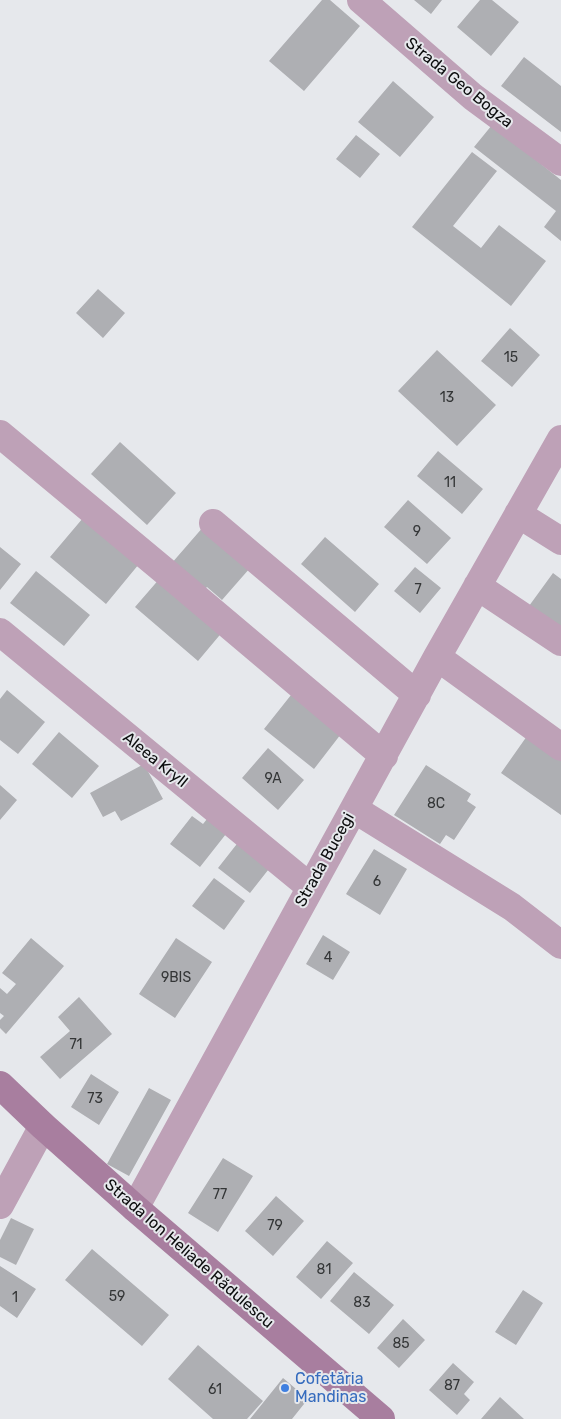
<!DOCTYPE html>
<meta charset="utf-8">
<style>
body{margin:0}
canvas{display:block;background:#e6e8ec}
</style>
<canvas width="561" height="1419"></canvas>
<script>
const ctx = document.querySelector('canvas').getContext('2d');
ctx.lineJoin = 'round';
function paint(path, color) { ctx.fillStyle = color; ctx.fill(path, 'evenodd'); }
const toPath = rows => new Path2D(rows.map(r => 'M' + r).join(''));
function stroke(path, color, width, dash) { ctx.strokeStyle = color; ctx.lineWidth = width; ctx.lineCap = dash ? 'butt' : 'round'; ctx.setLineDash(dash || []); ctx.stroke(path); }
function drawText(font, color, halo, rows, align = 'center') {
  ctx.font = font + ' Rubik,sans-serif'; ctx.lineWidth = 4; ctx.setLineDash([]); ctx.textBaseline = 'middle'; ctx.strokeStyle = halo; ctx.fillStyle = color; for (const [text, x, y, turn = 0] of rows) {
    ctx.save(); ctx.translate(x, y); ctx.rotate((+turn || 0) * Math.PI / 180); ctx.textAlign = isNaN(turn) ? turn : align; if (halo) ctx.strokeText(text, 0, 0); ctx.fillText(text, 0, 0); ctx.restore();
  }
}
paint(toPath([
 [322,0,330,0,360,26,304,91,269,61],
 [414,0,442,0,431,14],
 [480,0,492,0,519,22,491,56,457,27],
 [524,57,561,86,561,132,501,86],
 [393,81,434,117,400,157,358,122],
 [492,125,561,180,561,241,544,227,556,211,474,147],
 [356,135,380,154,360,178,336,159],
 [472,152,497,171,453,226,481,248,499,225,546,261,511,306,412,227],
 [98,289,125,313,103,338,76,313],
 [510,328,540,355,512,387,481,361],
 [437,350,496,405,457,446,398,391],
 [120,442,176,493,147,525,91,474],
 [438,451,483,489,462,514,417,476],
 [408,500,451,538,427,564,384,527],
 [83,518,139,564,106,604,50,557],
 [204,526,250,568,222,600,207,587,202,592,171,564],
 [325,537,379,584,355,612,301,564],
 [0,547,21,564,0,590],
 [415,567,441,588,420,613,394,591],
 [36,571,90,615,64,646,10,603],
 [553,573,561,579,561,629,529,606],
 [161,577,224,630,198,661,135,607],
 [7,690,45,722,18,754,0,740,0,699],
 [291,695,341,734,314,769,264,729],
 [59,732,99,766,72,798,32,764],
 [527,736,561,759,561,815,501,773],
 [268,748,304,780,278,810,242,778],
 [144,764,163,799,121,821,115,811,103,817,90,793],
 [426,765,471,794,467,801,476,807,454,840,446,835,440,844,394,815],
 [0,785,17,800,0,820],
 [192,816,203,824,207,819,226,834,200,867,170,844],
 [240,840,272,865,250,893,218,868],
 [374,849,407,869,380,915,346,894],
 [214,878,245,901,224,930,192,906],
 [323,935,350,952,333,980,306,964],
 [31,938,64,966,6,1034,0,1028,0,1020,4,1016,0,1013,0,988,7,994,16,984,2,973],
 [176,938,212,962,175,1018,139,994],
 [79,997,112,1034,60,1079,40,1057,70,1031,58,1017],
 [91,1074,119,1092,99,1125,71,1107],
 [149,1088,171,1100,129,1176,107,1164],
 [223,1158,253,1176,218,1232,188,1213],
 [276,1196,304,1221,273,1256,245,1231],
 [11,1218,34,1229,16,1265,0,1257,0,1240],
 [327,1241,353,1263,321,1299,296,1277],
 [92,1249,169,1315,142,1346,65,1280],
 [0,1266,36,1289,17,1318,0,1306],
 [354,1272,394,1305,369,1334,330,1301],
 [523,1290,543,1303,516,1345,495,1332],
 [403,1319,425,1340,399,1368,377,1348],
 [198,1345,263,1401,247,1419,213,1419,168,1379],
 [453,1363,474,1382,464,1394,470,1400,457,1415,429,1390],
 [283,1378,308,1399,292,1419,250,1419],
 [500,1397,524,1419,481,1419]
]), '#aeafb3');
stroke(toPath([
 [361,0,473,97,561,162],
 [0,434,173,578,384,756],
 [518,514,561,541],
 [213,523,417,695],
 [477,586,561,642],
 [0,632,310,887],
 [437,657,561,747],
 [354,809,512,907,561,945],
 [0,1205,43,1126],
 [135,1208,437,657,561,439]
]), '#bea1b7', 28);
stroke(toPath([
 [0,1085,43,1126,135,1208,381,1419]
]), '#a87e9f', 28);
for (const [x, y, r, color] of [
 [285,1388,5,"#3f7fe0"]
]) { const dot = new Path2D(); dot.arc(x, y, r, 0, 2 * Math.PI); ctx.fillStyle = color; ctx.fill(dot); stroke(dot, '#e6e8ec', 2); }
drawText('14px', '#343637', null, [
 ["15",511,358],
 ["13",447,398],
 ["11",450,483],
 ["9",417,532],
 ["7",418,590],
 ["9A",273,779],
 ["8C",436,804],
 ["6",377,882],
 ["4",328,958],
 ["9BIS",176,978],
 ["71",76,1045],
 ["73",95,1099],
 ["77",220,1195],
 ["79",275,1226],
 ["81",324,1270],
 ["59",117,1297],
 ["1",15,1298],
 ["83",362,1303],
 ["85",401,1344],
 ["87",452,1386],
 ["61",215,1390]
]);
drawText('16px', '#0c0d0e', '#e6e8ec', [
 ["Strada Geo Bogza",459,83,39],
 ["Aleea Kryll",155,760,39],
 ["Strada Bucegi",325,860,-61],
 ["Strada Ion Heliade Rădulescu",189,1254,41]
]);
drawText('16px', '#366cbe', '#e6e8ec', [
 ["Cofetăria",295,1379],
 ["Mandinas",295,1397]
], 'left');
</script>
